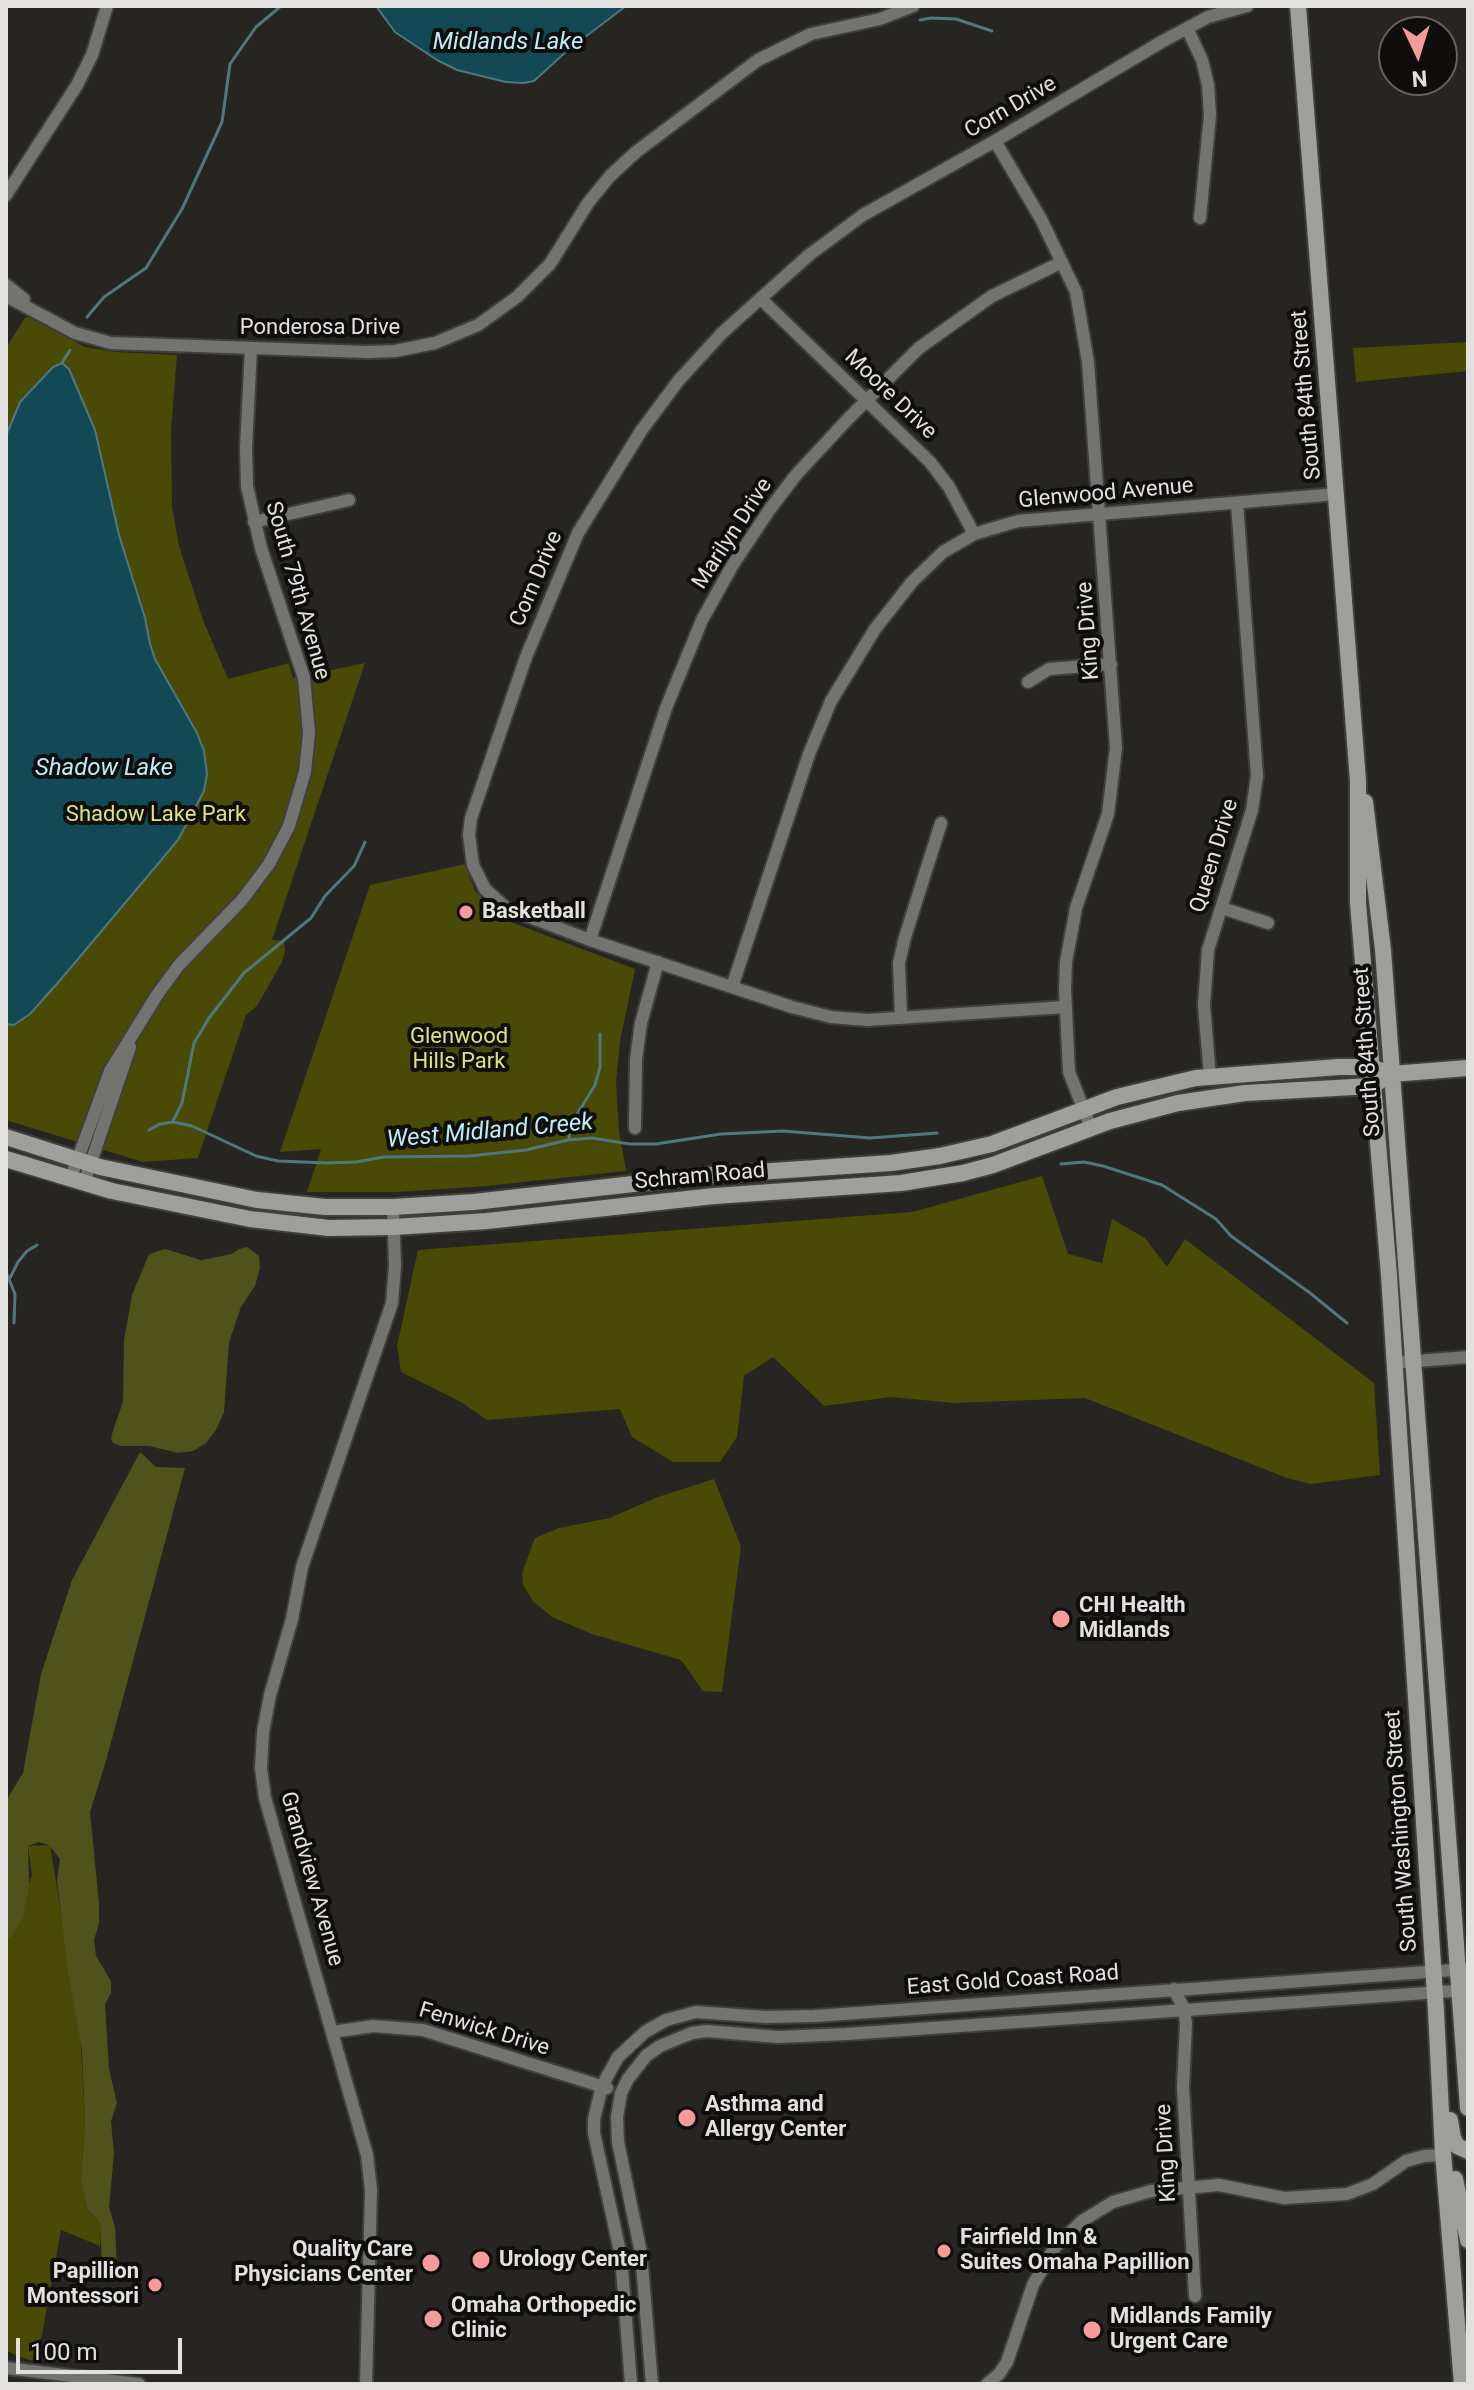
<!DOCTYPE html>
<style>
body{margin:0}
#map{position:relative;width:1474px;height:2390px;overflow:hidden;background:#262522;font-family:Roboto,sans-serif}
canvas{display:block}
.frame{position:absolute;inset:0;border:8px solid #e3e1e0;pointer-events:none}
.north{position:absolute;left:1378px;top:16px;width:80px;height:80px;box-sizing:border-box;background:#0f0e0d;border:2px solid #646261;border-radius:50%;rotate:176deg;font-size:22px;font-weight:700;line-height:32px;text-align:center;color:#e3e1e0}
.north::after{content:'';display:block;margin:auto;width:28px;height:36px;background:#f59b99;clip-path:polygon(50% 0,100% 100%,50% 72%,0 100%)}
.scale{position:absolute;left:16px;top:2338px;width:166px;height:36px;box-sizing:border-box;border:4px solid #e3e1e0;border-top:0;padding-left:10px;font-size:24px;line-height:28px;white-space:nowrap;color:#e3e1e0;-webkit-text-stroke:6px #0f0e0d;paint-order:stroke}
</style>
<div id="map">
<canvas width="1474" height="2390"></canvas>
<div class="frame"></div>
<div class="north">N</div>
<div class="scale">100 m</div>
</div>
<script>
const ctx = document.querySelector('canvas').getContext('2d');
ctx.lineJoin = 'round';
function paint(path, color) { ctx.fillStyle = color; ctx.fill(path, 'evenodd'); }
const toPath = rows => new Path2D(rows.map(r => 'M' + r).join(''));
function stroke(path, color, width, dash) { ctx.strokeStyle = color; ctx.lineWidth = width; ctx.lineCap = dash ? 'butt' : 'round'; ctx.setLineDash(dash || []); ctx.stroke(path); }
function drawText(font, color, halo, rows, align = 'center') {
  ctx.font = font + ' Roboto,sans-serif'; ctx.lineWidth = 8; ctx.setLineDash([]); ctx.textBaseline = 'middle'; ctx.strokeStyle = halo; ctx.fillStyle = color; for (const [text, x, y, turn = 0] of rows) {
    ctx.save(); ctx.translate(x, y); ctx.rotate((+turn || 0) * Math.PI / 180); ctx.textAlign = isNaN(turn) ? turn : align; if (halo) ctx.strokeText(text, 0, 0); ctx.fillText(text, 0, 0); ctx.restore();
  }
}
paint(toPath([
 [29,317,85,347,116,352,177,355,171,430,172,506,179,546,203,620,228,679,289,663,293,678,365,663,272,940,284,941,285,951,282,962,257,1006,246,1015,198,1158,143,1162,6,1120,6,348,25,318],
 [1468,342,1468,371,1356,382,1353,348],
 [465,864,475,891,503,919,635,969,620,1041,616,1082,619,1131,626,1171,486,1186,397,1192,307,1192,321,1149,280,1152,370,885],
 [1042,1176,1068,1254,1102,1263,1112,1219,1145,1238,1167,1267,1185,1239,1374,1383,1380,1475,1311,1484,1287,1478,1085,1398,954,1403,891,1397,824,1406,773,1357,744,1376,737,1437,720,1462,673,1462,632,1437,620,1409,487,1420,461,1402,401,1372,397,1346,418,1250,912,1212],
 [714,1479,741,1546,722,1692,703,1691,681,1660,592,1634,552,1617,533,1601,523,1585,522,1573,535,1538,559,1528,610,1518,655,1498],
 [50,1845,80,2030,85,2120,81,2181,87,2208,100,2223,100,2246,61,2230,42,2335,32,2361,6,2351,6,1946,32,1875,28,1846]
]), '#484a06');
paint(toPath([
 [247,1247,259,1256,260,1268,255,1286,241,1307,229,1342,224,1412,216,1430,206,1443,193,1451,178,1453,149,1446,121,1446,113,1443,111,1438,114,1427,123,1402,124,1340,132,1295,149,1254,165,1249,201,1260,232,1254,239,1249],
 [140,1452,156,1467,185,1468,106,1761,90,1812,99,1903,99,1923,94,1940,96,1956,111,1981,111,1993,105,2004,109,2069,117,2103,111,2121,114,2154,109,2207,115,2227,117,2271,115,2280,106,2280,102,2270,100,2223,87,2208,81,2181,85,2120,82,2051,68,1971,57,1880,60,1859,49,1845,39,1842,28,1846,29,1885,23,1918,6,1943,6,1801,23,1773,41,1674,72,1580]
]), '#50521b');
const water = toPath([
 [376,6,626,6,568,50,534,81,524,83,506,82,457,70,437,60,395,32,376,6],
 [62,363,69,369,95,430,119,535,145,618,150,644,155,659,197,733,204,751,207,774,204,791,178,840,62,978,30,1014,14,1025,6,1024,6,436,20,402,53,367,62,363]
]);
paint(water, '#134954');
stroke(water, '#51777e', 2);
stroke(toPath([
 [920,20,931,18,956,19,992,31],
 [87,317,104,297,146,268,182,209,222,122,230,64,256,27,281,6],
 [62,363,70,350],
 [173,1121,182,1103,194,1043,209,1018,244,973,311,918,325,896,354,866,365,842],
 [149,1130,160,1124,173,1122,192,1126,256,1156,278,1161,327,1163,356,1162,384,1157,469,1156,526,1150,568,1140,592,1138,630,1144,656,1144,721,1134,783,1131,870,1138,937,1133],
 [569,1139,570,1126,595,1085,600,1067,600,1034],
 [1061,1164,1084,1162,1103,1166,1162,1185,1216,1219,1231,1236,1310,1293,1347,1323],
 [6,1272,15,1294,14,1323],
 [10,1278,18,1262,27,1251,37,1245]
]), '#51777e', 3);
const street = toPath([
 [1187,28,1202,60,1208,85,1210,115,1200,218],
 [995,141,1041,219,1076,292,1088,362,1116,748,1108,814,1076,908,1066,962,1065,990,1069,1072,1091,1128],
 [6,195,77,85,92,55,107,6],
 [6,285,24,299],
 [6,296,75,333,111,343,367,352,395,351,435,343,478,325,517,297,550,264,588,203,610,176,636,152,758,60,811,34,880,19,913,6],
 [761,299,930,462,949,487,974,534],
 [254,522,349,500],
 [1028,682,1049,669,1111,664],
 [1222,908,1268,923],
 [590,940,666,708,702,620,732,566,770,509,796,475,846,421,919,348,992,296,1062,262],
 [732,987,809,754,831,701,875,629,912,582,943,552,974,534,1018,521,1337,494],
 [1065,1007,867,1020,831,1017,792,1007,590,940,506,908,485,889,473,865,469,835,471,818,526,657,578,533,641,431,679,380,722,333,809,255,863,215,995,141,1163,41,1208,17,1247,6],
 [901,1018,899,963,905,937,941,823],
 [1210,1076,1204,1005,1208,950,1252,810,1257,776,1237,503],
 [635,1128,636,1059,641,1023,658,962],
 [70,1180,110,1071,157,995,179,965,242,900,269,864,289,826,305,772,309,733,304,678,261,548,247,486,246,448,251,348],
 [84,1183,130,1047],
 [1405,1362,1468,1357],
 [1174,1989,1184,2009,1186,2023,1183,2087,1195,2296],
 [333,2032,373,2026,423,2030,607,2088],
 [6,2368,139,2384],
 [366,2384,371,2190,367,2155,265,1798,261,1768,263,1732,270,1695,292,1619,302,1567,392,1303,395,1266,393,1207],
 [631,2384,621,2256,594,2133,594,2119,602,2086,618,2057,645,2032,666,2020,696,2012,765,2017,815,2016,1468,1969],
 [652,2384,641,2253,618,2142,617,2117,621,2093,628,2079,646,2056,660,2046,692,2033,707,2031,778,2037,847,2034,1468,1990],
 [987,2384,999,2374,1007,2362,1033,2285,1055,2247,1082,2221,1113,2202,1151,2191,1219,2185,1284,2198,1347,2194,1373,2184,1406,2161,1424,2156,1443,2155]
]);
const secondary = toPath([
 [1298,6,1358,781,1358,903,1389,1275,1436,2011,1443,2153,1462,2384],
 [1365,802,1383,950,1468,2108],
 [6,1137,100,1167,257,1200,325,1207,393,1207,474,1202,713,1175,891,1163,940,1156,992,1144,1117,1097,1196,1078,1339,1067,1371,1067,1391,1074,1468,1068],
 [6,1159,112,1191,250,1219,329,1228,394,1227,487,1221,714,1196,901,1183,963,1173,993,1165,1110,1121,1178,1103,1245,1093,1372,1086,1380,1081],
 [1450,2120,1453,2138,1457,2146,1468,2151],
 [1455,2179,1468,2240]
]);
stroke(street, '#403f3d', 16);
stroke(secondary, '#403f3d', 20);
stroke(street, '#737372', 12);
stroke(secondary, '#9fa09d', 16);
for (const [x, y, r, color] of [
 [466,912,8,"#f59b99"],
 [1061,1619,10,"#f59b99"],
 [687,2118,10,"#f59b99"],
 [944,2251,8,"#f59b99"],
 [481,2260,10,"#f59b99"],
 [431,2263,10,"#f59b99"],
 [155,2285,8,"#f59b99"],
 [433,2319,10,"#f59b99"],
 [1092,2330,10,"#f59b99"]
]) { const dot = new Path2D(); dot.arc(x, y, r, 0, 2 * Math.PI); ctx.fillStyle = color; ctx.fill(dot); stroke(dot, '#0f0e0d', 3); }
drawText('22px', '#e3e1e0', '#0f0e0d', [
 ["Corn Drive",1011,108,-30],
 ["Ponderosa Drive",320,328],
 ["Moore Drive",890,395,44],
 ["South 84th Street",1307,395,-95],
 ["Glenwood Avenue",1106,494,-5],
 ["Marilyn Drive",733,534,-57],
 ["Corn Drive",537,579,-67],
 ["South 79th Avenue",297,591,74],
 ["King Drive",1089,631,-94],
 ["Queen Drive",1215,856,-73],
 ["South 84th Street",1368,1052,-94],
 ["Schram Road",700,1177,-5],
 ["South Washington Street",1402,1831,-94],
 ["Grandview Avenue",311,1879,74],
 ["East Gold Coast Road",1013,1981,-4],
 ["Fenwick Drive",484,2030,17],
 ["King Drive",1167,2153,-93]
]);
drawText('22px', '#dee37d', '#0f0e0d', [
 ["Shadow Lake Park",156,815],
 ["Glenwood",459,1037],
 ["Hills Park",459,1062]
]);
drawText('bold 22px', '#e3e1e0', '#0f0e0d', [
 ["Basketball",482,912],
 ["CHI Health",1079,1606],
 ["Midlands",1079,1631],
 ["Asthma and",705,2105],
 ["Allergy Center",705,2130],
 ["Fairfield Inn &",960,2238],
 ["Suites Omaha Papillion",960,2263],
 ["Quality Care",413,2250,"right"],
 ["Physicians Center",413,2275,"right"],
 ["Urology Center",499,2260],
 ["Papillion",139,2272,"right"],
 ["Montessori",139,2297,"right"],
 ["Omaha Orthopedic",451,2306],
 ["Clinic",451,2331],
 ["Midlands Family",1110,2317],
 ["Urgent Care",1110,2342]
], 'left');
drawText('italic 24px', '#bdecf7', '#0f0e0d', [
 ["Midlands Lake",508,43],
 ["Shadow Lake",104,769],
 ["West Midland Creek",490,1132,-5]
]);
</script>
